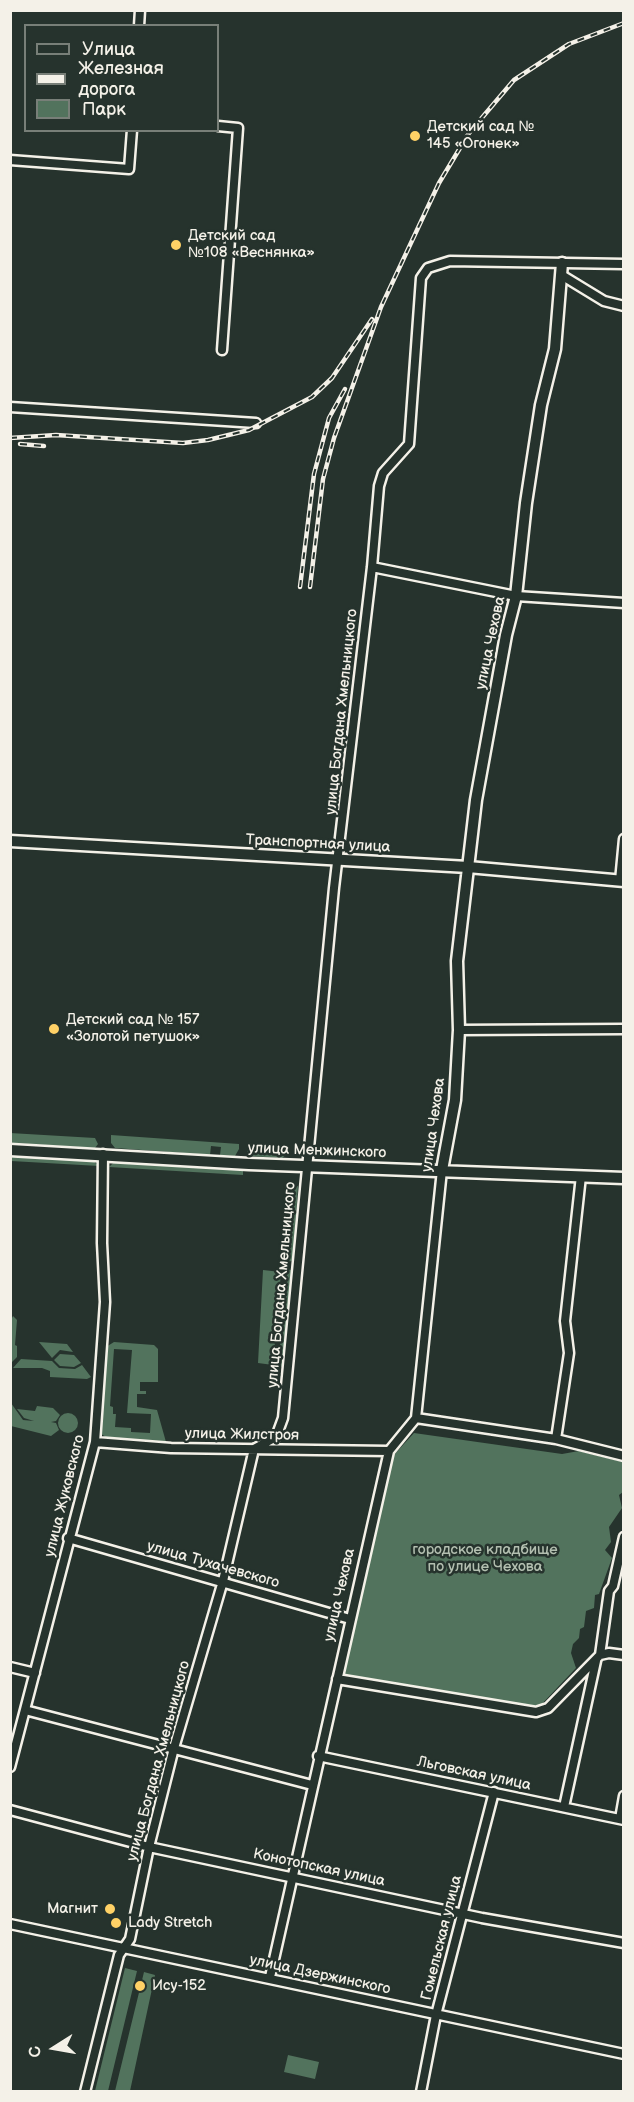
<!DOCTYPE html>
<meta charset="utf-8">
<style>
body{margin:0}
#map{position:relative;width:634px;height:2102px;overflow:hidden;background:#26332d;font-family:"Balsamiq Sans",sans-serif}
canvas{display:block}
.frame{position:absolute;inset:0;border:12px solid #f4f1e8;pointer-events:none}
.legend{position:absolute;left:24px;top:24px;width:195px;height:108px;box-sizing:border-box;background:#26332d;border:2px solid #787f78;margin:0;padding:8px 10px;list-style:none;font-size:18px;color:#f4f1e8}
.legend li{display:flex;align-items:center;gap:12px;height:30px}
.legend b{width:30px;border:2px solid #787f78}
.north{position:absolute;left:24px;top:2018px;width:60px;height:60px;-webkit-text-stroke:4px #26332d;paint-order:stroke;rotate:259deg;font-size:16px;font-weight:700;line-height:24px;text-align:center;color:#f4f1e8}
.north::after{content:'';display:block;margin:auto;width:21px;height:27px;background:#f4f1e8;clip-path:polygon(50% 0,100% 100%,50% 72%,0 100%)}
</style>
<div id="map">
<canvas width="634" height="2102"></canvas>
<div class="frame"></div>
<ul class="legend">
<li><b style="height:8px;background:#26332d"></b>Улица</li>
<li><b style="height:8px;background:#f4f1e8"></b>Железная дорога</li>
<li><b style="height:16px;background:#52735d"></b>Парк</li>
</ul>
<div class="north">С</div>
</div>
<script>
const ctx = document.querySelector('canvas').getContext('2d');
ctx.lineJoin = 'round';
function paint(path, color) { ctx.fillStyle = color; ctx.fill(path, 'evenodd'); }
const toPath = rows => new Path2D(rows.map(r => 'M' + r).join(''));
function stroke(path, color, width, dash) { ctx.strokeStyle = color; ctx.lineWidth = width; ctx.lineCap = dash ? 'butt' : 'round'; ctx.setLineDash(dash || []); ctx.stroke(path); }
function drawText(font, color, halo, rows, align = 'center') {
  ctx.font = font + ' "Balsamiq Sans",sans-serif'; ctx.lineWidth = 5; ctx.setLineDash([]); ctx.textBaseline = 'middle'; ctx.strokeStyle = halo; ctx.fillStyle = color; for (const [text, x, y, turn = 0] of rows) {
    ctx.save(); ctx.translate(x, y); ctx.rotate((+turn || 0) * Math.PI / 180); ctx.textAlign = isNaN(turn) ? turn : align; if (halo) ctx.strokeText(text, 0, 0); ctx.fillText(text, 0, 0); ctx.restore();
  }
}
paint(toPath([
 [10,1133,95,1138,98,1144,95,1148,11,1143],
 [111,1135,239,1144,239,1149,235,1156,220,1155,221,1147,211,1146,210,1155,115,1148,111,1143],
 [248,1145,275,1147,287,1154,282,1158,250,1156,247,1153],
 [10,1155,92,1160,99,1166,11,1161],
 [115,1161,243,1170,243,1175,109,1167],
 [298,1186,293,1260,287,1263,294,1188],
 [287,1269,291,1270,293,1275,285,1367,278,1367],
 [263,1270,281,1272,273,1365,258,1363],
 [13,1316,17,1320,15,1345,17,1346,17,1357,11,1363,11,1320],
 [39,1342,67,1344,73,1352,60,1350,52,1358],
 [114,1342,154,1345,158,1349,158,1382,140,1382,140,1391,146,1391,146,1394,137,1394,137,1407,157,1410,166,1442,106,1437,101,1434,106,1347],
 [114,1349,132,1350,127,1413,151,1414,150,1433,131,1432,131,1428,115,1427,116,1414,113,1414,113,1407,110,1406],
 [60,1354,74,1355,81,1363,74,1367,60,1366,54,1360],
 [21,1359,52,1361,59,1368,75,1369,82,1365,91,1377,87,1379,50,1377,50,1371,42,1368,13,1368],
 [11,1403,23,1420,34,1421,24,1418,17,1409,35,1411,37,1406,53,1408,60,1415,56,1421,51,1422,56,1423,59,1430,51,1436,11,1426],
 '58 1423a10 10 0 1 1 20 0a10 10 0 1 1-20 0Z',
 [414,1433,562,1454,579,1451,623,1462,623,1492,619,1495,622,1508,609,1527,611,1542,605,1550,612,1558,599,1594,595,1595,594,1608,586,1611,584,1627,580,1629,579,1638,573,1644,571,1653,576,1668,538,1708,339,1677,392,1457],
 [125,1968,137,1971,108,2091,95,2091],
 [144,1972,155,1975,130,2091,115,2091],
 [288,2055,319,2062,315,2079,284,2072]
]), '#52735d');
const minor = toPath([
 [139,26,140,10],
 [218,126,238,128,222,350],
 [10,160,129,169,132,130],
 [563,276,604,301,624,306],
 [10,407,256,423],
 [372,567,516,596,624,603],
 [620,881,624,839],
 [459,1030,624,1029],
 [416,1418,556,1439,624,1456],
 [556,1439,569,1353,565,1321,581,1176],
 [95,1442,171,1448,389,1451],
 [68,1538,350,1619],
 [600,1655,609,1591,613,1586,624,1537],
 [10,1667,35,1673],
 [337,1679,536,1712,548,1708,600,1655,609,1653,624,1655],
 [25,1710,312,1785],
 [318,1756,624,1820],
 [10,1767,95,1442,105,1302,102,1243,103,1154],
 [564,1807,596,1661],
 [10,1810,149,1847,482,1918,624,1943],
 [620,1819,624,1796],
 [10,1924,624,2054],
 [270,1977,389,1451,416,1418,442,1170],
 [85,2092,119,1955,130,1939,149,1847,174,1748,223,1581,254,1449,276,1437,283,1418,334,888,372,567,379,486,383,473,409,444,421,278,428,268,450,261,624,264],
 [421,2092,436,2015,494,1792]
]);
const tertiary = toPath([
 [10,841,468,867,624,881],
 [10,1150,249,1164,624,1178],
 [442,1170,455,1100,459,1030,457,961,476,800,506,635,516,596,526,503,541,405,555,349,562,263]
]);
stroke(minor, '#f4f1e8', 13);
stroke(tertiary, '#f4f1e8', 15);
stroke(minor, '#26332d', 8);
stroke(tertiary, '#26332d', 10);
const rail = toPath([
 [10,438,56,435,183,443,208,440,249,430,312,397,332,378,372,319],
 [20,444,44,446],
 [300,587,314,474,329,418,345,389],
 [310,587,323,479,334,438,381,307,439,183,469,133,514,80,569,44,624,23]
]);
stroke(rail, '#f4f1e8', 4.5);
stroke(rail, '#26332d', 2, [7]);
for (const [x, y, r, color] of [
 [415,136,6,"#ffd166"],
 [176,245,6,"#ffd166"],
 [54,1029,6,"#ffd166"],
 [110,1909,6,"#ffd166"],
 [116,1923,6,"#ffd166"],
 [140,1986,6,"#ffd166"]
]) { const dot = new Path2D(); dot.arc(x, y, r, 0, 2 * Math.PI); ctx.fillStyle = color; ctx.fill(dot); stroke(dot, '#26332d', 2); }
drawText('15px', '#f4f1e8', '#26332d', [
 ["Детский сад №",427,127],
 ["145 «Огонек»",427,144],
 ["Детский сад",188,236],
 ["№108 «Веснянка»",188,253],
 ["Детский сад № 157",66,1020],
 ["«Золотой петушок»",66,1037],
 ["Магнит",98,1909,"right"],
 ["Lady Stretch",128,1923],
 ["Ису-152",152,1986]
], 'left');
drawText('15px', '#f4f1e8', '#26332d', [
 ["улица Чехова",491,643,-78],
 ["улица Богдана Хмельницкого",342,712,-84],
 ["Транспортная улица",318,844,3],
 ["улица Чехова",434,1125,-82],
 ["улица Менжинского",317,1151,2],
 ["улица Богдана Хмельницкого",282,1285,-85],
 ["улица Жилстроя",242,1435,1],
 ["улица Жуковского",65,1496,-76],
 ["улица Тухачевского",213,1565,16],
 ["улица Чехова",340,1595,-77],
 ["улица Богдана Хмельницкого",159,1761,-75],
 ["Льговская улица",474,1774,12],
 ["Конотопская улица",319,1868,12],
 ["Гомельская улица",442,1938,-76],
 ["улица Дзержинского",320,1975,12]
]);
drawText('15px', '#b3bfb0', '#26332d', [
 ["городское кладбище",485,1550],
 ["по улице Чехова",485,1567]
]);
</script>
